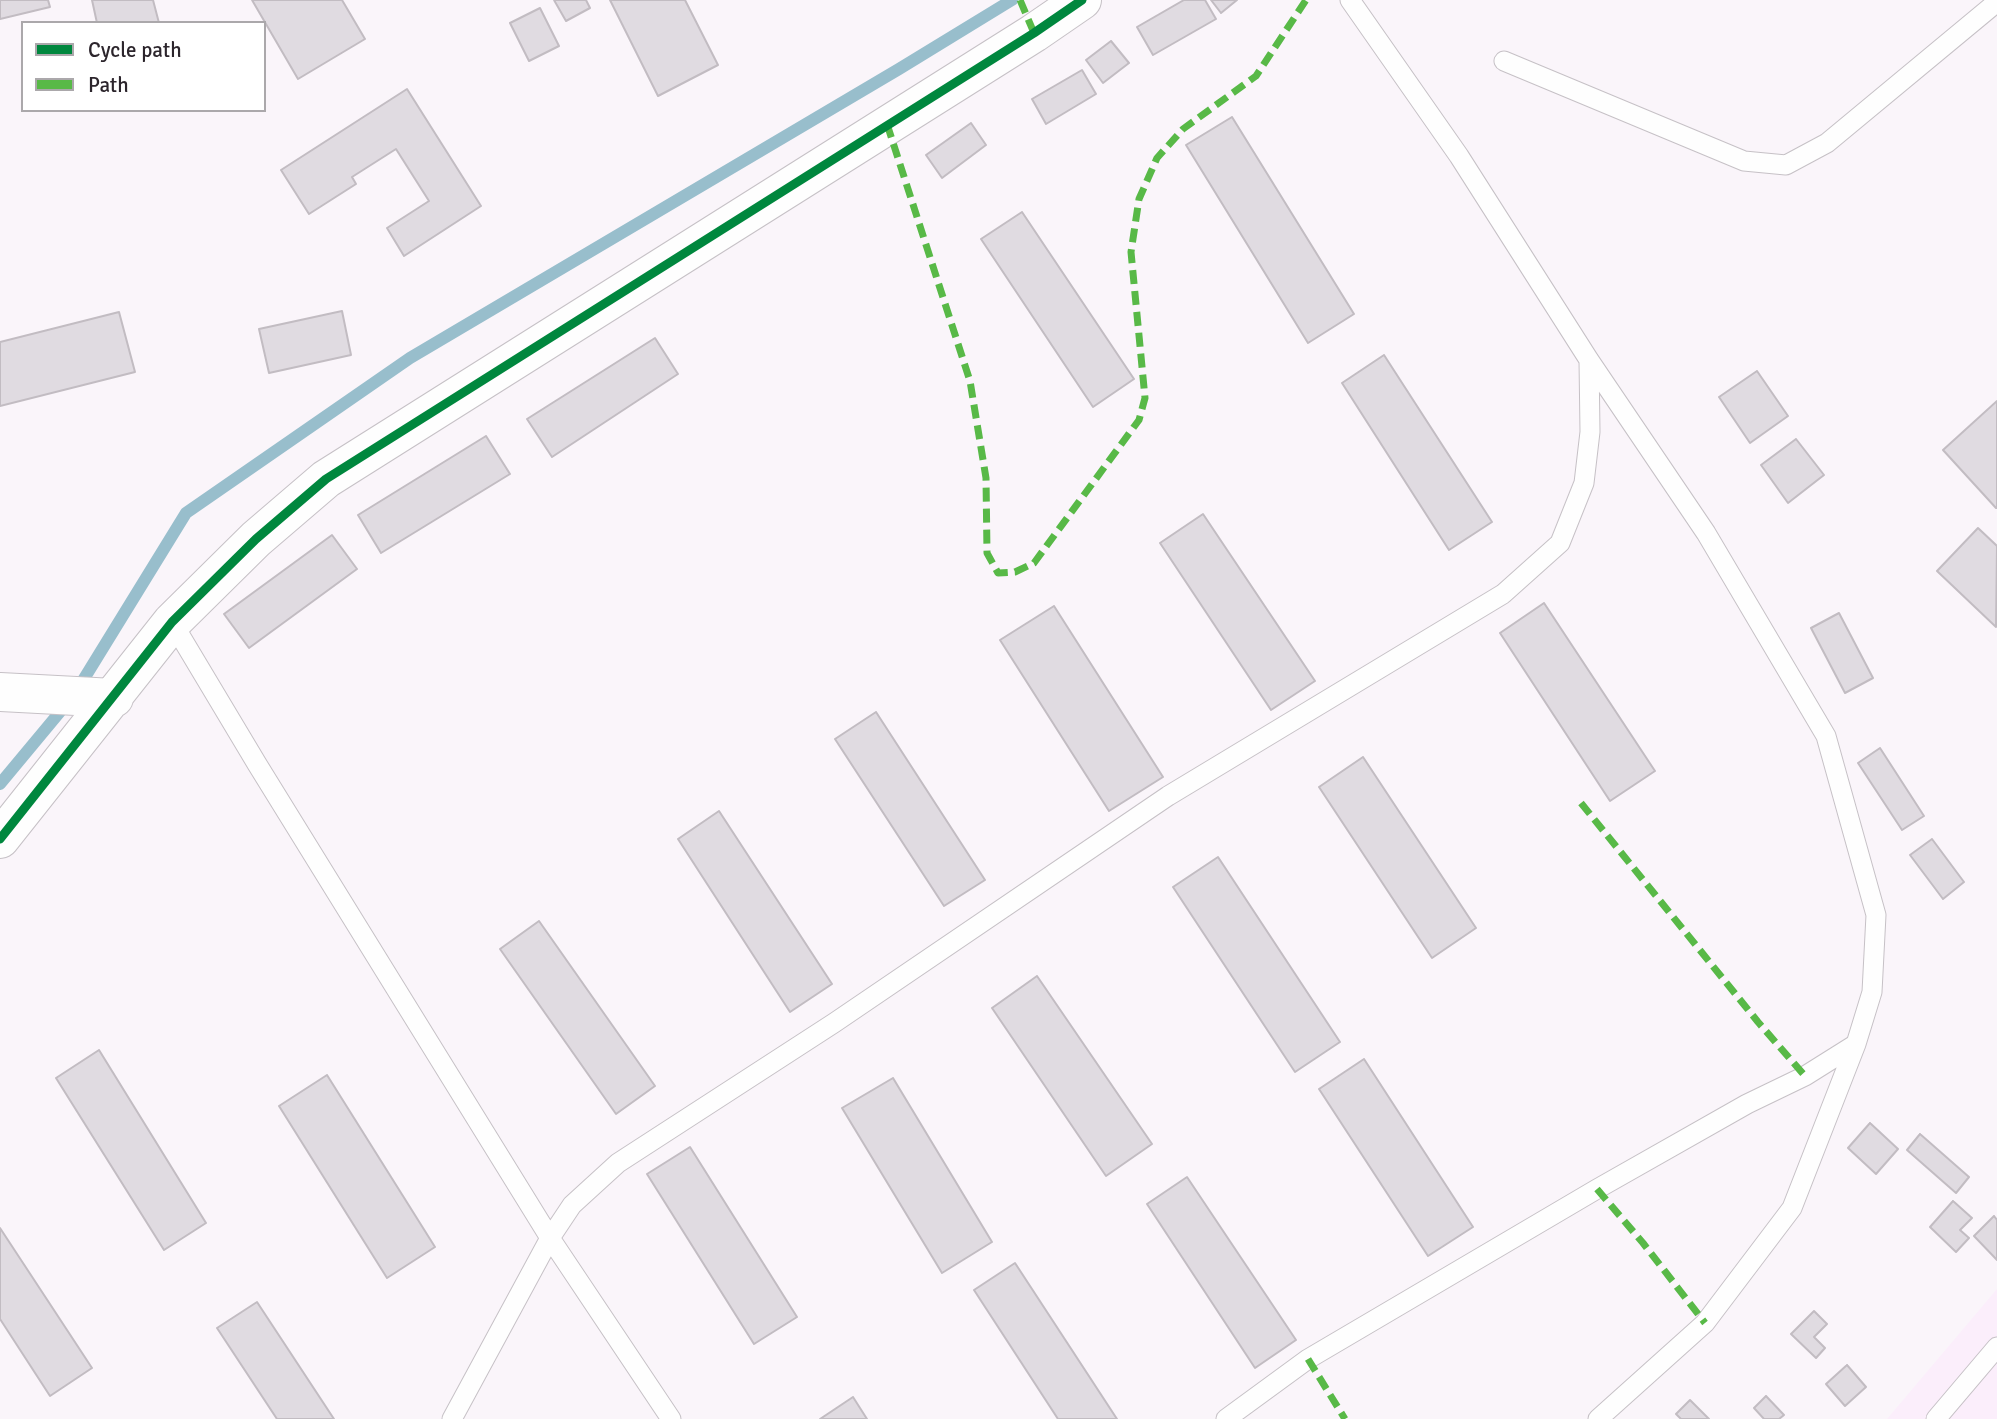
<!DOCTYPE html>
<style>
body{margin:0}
#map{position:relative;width:1997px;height:1419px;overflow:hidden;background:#faf5fa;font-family:Signika,sans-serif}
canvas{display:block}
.legend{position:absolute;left:21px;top:21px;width:245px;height:91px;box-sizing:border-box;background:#fff;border:2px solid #aba8ab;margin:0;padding:9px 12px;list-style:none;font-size:21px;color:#2c252c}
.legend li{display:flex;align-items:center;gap:14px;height:35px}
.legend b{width:35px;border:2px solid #aba8ab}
</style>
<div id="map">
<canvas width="1997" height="1419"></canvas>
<ul class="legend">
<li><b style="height:9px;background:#00873e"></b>Cycle path</li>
<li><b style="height:9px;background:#58b947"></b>Path</li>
</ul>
</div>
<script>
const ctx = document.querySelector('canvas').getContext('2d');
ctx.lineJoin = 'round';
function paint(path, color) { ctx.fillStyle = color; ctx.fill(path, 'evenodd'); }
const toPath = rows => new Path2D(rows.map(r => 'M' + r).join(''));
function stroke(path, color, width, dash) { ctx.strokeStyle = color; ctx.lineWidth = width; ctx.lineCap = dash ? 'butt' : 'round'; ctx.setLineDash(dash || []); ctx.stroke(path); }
paint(toPath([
 [1997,1289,1997,1419,1887,1419]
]), '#fbeefb');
stroke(toPath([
 [0,784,74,695,186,513,410,358,899,69,1012,0]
]), '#98becc', 12);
const building = toPath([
 [0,0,48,0,50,7,0,19,0,0],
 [92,0,153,0,159,23,97,23,92,0],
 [252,0,342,0,365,39,298,79,252,0],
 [554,0,586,0,590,8,566,21,554,0],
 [610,0,685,0,718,65,658,96,610,0],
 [1184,0,1205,0,1216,19,1153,55,1137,27,1184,0],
 [1211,0,1237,0,1221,13,1211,0],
 [540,8,559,46,529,61,510,23,540,8],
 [1111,41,1129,63,1103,83,1086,60,1111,41],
 [1082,70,1096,94,1046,124,1032,99,1082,70],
 [407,89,481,206,404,256,387,228,429,201,396,149,352,177,356,184,309,214,281,170,407,89],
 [1232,117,1354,314,1308,343,1186,145,1232,117],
 [971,123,986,145,942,178,926,155,971,123],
 [1022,212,1134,379,1093,407,981,239,1022,212],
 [342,311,351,355,269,373,259,329,342,311],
 [119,312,135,372,0,406,0,342,119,312],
 [655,338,678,374,552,457,527,419,655,338],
 [1384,355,1492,522,1449,550,1342,383,1384,355],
 [1757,371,1788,416,1750,443,1719,397,1757,371],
 [1997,401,1997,508,1996,508,1943,450,1997,401],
 [486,436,510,474,381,553,358,515,486,436],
 [1796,439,1824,475,1788,503,1761,465,1796,439],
 [1203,514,1315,681,1271,710,1160,543,1203,514],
 [1978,528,1997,546,1996,627,1937,571,1978,528],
 [332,535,357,569,249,648,224,614,332,535],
 [1544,603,1655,771,1610,801,1500,633,1544,603],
 [1054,606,1163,777,1109,811,1000,640,1054,606],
 [1839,613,1873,678,1845,693,1811,628,1839,613],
 [876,712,985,880,944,906,835,739,876,712],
 [1880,748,1924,816,1902,830,1858,763,1880,748],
 [1363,757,1476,928,1432,958,1319,787,1363,757],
 [719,811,832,984,790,1012,678,839,719,811],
 [1932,839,1964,882,1943,899,1910,855,1932,839],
 [1218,857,1340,1042,1295,1072,1173,887,1218,857],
 [539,921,655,1086,616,1114,500,949,539,921],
 [1037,976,1152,1144,1106,1176,992,1008,1037,976],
 [99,1050,206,1223,164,1250,56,1078,99,1050],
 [1364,1059,1473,1227,1428,1256,1319,1089,1364,1059],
 [327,1075,435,1247,387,1278,279,1106,327,1075],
 [893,1078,992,1242,942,1273,842,1108,893,1078],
 [1870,1123,1898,1149,1876,1174,1848,1148,1870,1123],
 [1920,1134,1969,1177,1956,1193,1907,1150,1920,1134],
 [690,1147,797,1317,754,1344,647,1174,690,1147],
 [1187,1177,1296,1340,1255,1368,1147,1204,1187,1177],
 [1953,1201,1972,1218,1960,1230,1969,1238,1956,1252,1930,1227,1953,1201],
 [1994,1216,1997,1220,1997,1260,1974,1236,1994,1216],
 [0,1228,92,1368,50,1396,0,1319,0,1228],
 [1015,1263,1117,1419,1058,1419,974,1290,1015,1263],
 [257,1302,334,1419,277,1419,217,1328,257,1302],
 [1814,1311,1827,1324,1814,1337,1825,1348,1816,1358,1791,1334,1814,1311],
 [1847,1365,1866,1387,1845,1406,1826,1384,1847,1365],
 [1766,1396,1784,1415,1779,1419,1764,1419,1754,1408,1766,1396],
 [853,1397,867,1419,820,1419,853,1397],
 [1690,1400,1709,1419,1681,1419,1676,1414,1690,1400]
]);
paint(building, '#e0dbe1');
stroke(building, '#c2bcc2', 2);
const lane = toPath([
 [1350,0,1459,156,1589,360,1706,533,1826,736,1876,915,1872,992,1856,1044,1792,1208,1705,1323,1598,1419],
 [1504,61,1744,161,1786,165,1827,143,1997,2],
 [172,622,257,764,550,1238,671,1419],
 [452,1419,550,1238,572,1205,618,1163,834,1023,1168,796,1503,594,1560,543,1584,483,1590,432,1589,360],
 [1226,1419,1308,1359,1597,1189,1747,1104,1805,1076,1856,1044],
 [1936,1419,1997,1347]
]);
const street = toPath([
 [0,692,114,698],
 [0,839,172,622,256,539,326,479,1034,33,1082,0]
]);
stroke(lane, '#c6c1c6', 21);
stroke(street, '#c6c1c6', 40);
stroke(lane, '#fefefe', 19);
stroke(street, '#fefefe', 38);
stroke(toPath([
 [1020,0,1034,33],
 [887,124,970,381,986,478,987,553,998,573,1015,572,1034,563,1139,420,1145,398,1131,252,1139,199,1157,158,1183,129,1256,76,1306,0],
 [1581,803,1758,1022,1805,1076],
 [1597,1189,1643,1243,1705,1323],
 [1308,1359,1345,1419]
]), '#58b947', 7, [14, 7]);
stroke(toPath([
 [0,839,172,622,256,539,326,479,1034,33,1082,0]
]), '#00873e', 9);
</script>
